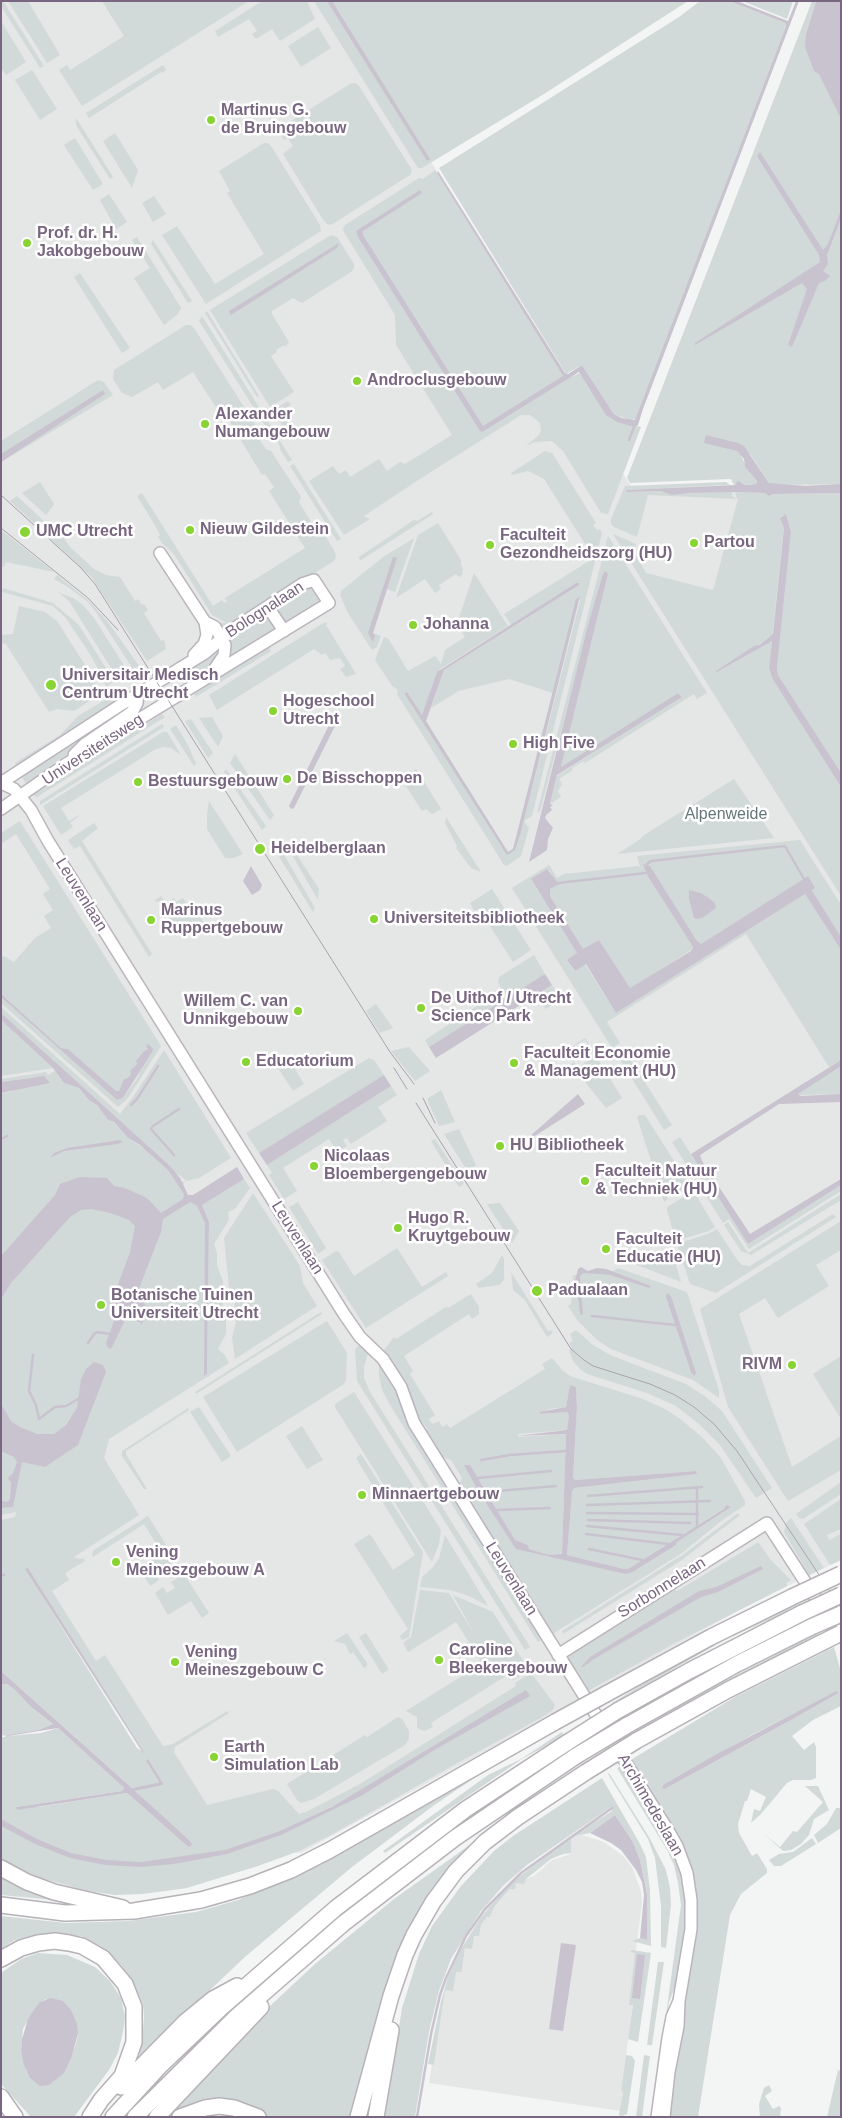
<!DOCTYPE html>
<style>
body{margin:0}
#map{position:relative;width:842px;height:2118px;overflow:hidden;background:#f2f5f3;font-family:Arial,sans-serif}
canvas{display:block}
.frame{position:absolute;inset:0;border:2px solid #796781;pointer-events:none}
</style>
<div id="map">
<canvas width="842" height="2118"></canvas>
<div class="frame"></div>
</div>
<script>
const ctx = document.querySelector('canvas').getContext('2d');
ctx.lineJoin = 'round';
function paint(path, color) { ctx.fillStyle = color; ctx.fill(path, 'evenodd'); }
const toPath = rows => new Path2D(rows.map(r => 'M' + r).join(''));
function stroke(path, color, width, dash) { ctx.strokeStyle = color; ctx.lineWidth = width; ctx.lineCap = dash ? 'butt' : 'round'; ctx.setLineDash(dash || []); ctx.stroke(path); }
function drawText(font, color, halo, rows, align = 'center') {
  ctx.font = font + ' Arial,sans-serif'; ctx.lineWidth = 5; ctx.setLineDash([]); ctx.textBaseline = 'middle'; ctx.strokeStyle = halo; ctx.fillStyle = color; for (const [text, x, y, turn = 0] of rows) {
    ctx.save(); ctx.translate(x, y); ctx.rotate((+turn || 0) * Math.PI / 180); ctx.textAlign = isNaN(turn) ? turn : align; if (halo) ctx.strokeText(text, 0, 0); ctx.fillText(text, 0, 0); ctx.restore();
  }
}
paint(toPath([
 [1,1,332,1,632,488,779,486,841,480,841,1560,750,1604,301,1853,206,1842,1,1528],
 [582,1835,604,1842,623,1856,632,1867,641,1891,642,1903,629,2004,633,2005,621,2090,623,2093,621,2111,429,2083,432,2065,434,2065,445,1990,456,1971,462,1970,465,1948,487,1916,490,1917,495,1906,516,1883,534,1876,552,1860,571,1854,571,1837]
]), '#e5e6e6');
paint(toPath([
 [1,1,3,1,44,66,40,68,1,6],
 [8,1,28,1,60,55,47,63],
 [102,1,249,1,82,106,59,70,67,65,70,70,124,36],
 [262,1,307,1,315,19,280,41,272,29,256,39,252,34,257,31,249,19,218,37,215,31],
 [314,1,688,1,544,94,422,168,418,168],
 [700,1,729,1,785,23,786,26,636,419,629,420,614,414,582,365,566,374,439,168,679,17],
 [742,1,793,1,787,19],
 [812,1,816,1,806,34,841,119,841,484,773,485,769,483,750,454,729,448,737,451,741,455,747,469,757,481,756,484,745,485,742,483,734,485,731,479,630,483,627,478],
 [1,21,26,62,6,75,1,68],
 [318,27,331,48,301,67,288,46],
 [163,65,166,70,162,73,161,72,89,118,86,113],
 [32,70,57,109,40,120,15,80],
 [355,83,359,86,412,170,410,175,331,225,327,224,322,218,283,154,293,146,288,138,284,140,281,135,286,131,283,126,350,84],
 [76,118,113,177,110,179,76,125],
 [115,133,138,170,132,188,103,141],
 [75,138,103,184,93,190,64,145],
 [264,143,268,143,271,146,320,225,321,231,206,304,162,235,177,226,215,284,264,254,227,193,230,191,219,171],
 [435,170,565,379,580,373,612,419,641,427,608,514,601,513,563,451,552,441,535,442,526,446,539,435,541,431,540,423,530,415,521,415,423,477,364,516,370,519,344,535,309,481,333,466,339,474,346,470,350,477,379,459,387,471,400,462,405,464,452,435,396,345,395,315,344,232,343,229,345,225,353,220,419,178,423,179],
 [109,194,127,222,116,229,100,200],
 [154,196,166,214,153,222,142,203],
 [331,235,337,237,354,264,354,268,351,272,302,303,293,298,272,311,272,314,289,342,285,347,284,345,276,350,277,352,271,356,294,392,270,407,210,310],
 [137,237,181,308,178,314,164,325,134,278,150,268,132,240],
 [153,240,192,301,188,303,151,244],
 [80,273,130,348,122,353,74,277],
 [207,311,259,396,257,397,205,313],
 [202,316,292,460,288,462,280,449,280,446,274,436,271,435,199,321],
 [186,325,191,325,194,328,261,434,257,436,266,449,271,451,301,497,299,502,314,527,320,527,335,552,336,557,334,561,226,628,221,629,218,626,222,623,227,623,212,615,174,554,162,543,158,537,160,535,156,527,137,496,142,493,213,606,222,600,224,603,227,601,225,598,305,548,269,491,274,487,265,474,262,475,230,422,223,418,193,372,163,390,158,382,132,397,122,393,113,379,114,370],
 [98,380,104,382,113,395,1,462,1,441],
 [288,401,291,405,287,408,293,416,287,420,298,439,289,436,273,410],
 [545,451,552,453,596,523,593,525,597,530,600,529,602,533,532,816,524,821,529,828,521,856,507,866,504,865,397,694,398,691,396,688,393,687,375,660,384,637,388,638,408,671,435,656,441,664,445,650,465,637,457,624,474,573,508,626,440,669,422,716,407,692,404,693,507,854,511,852,521,832,580,601,578,596,553,693,509,679,459,691,431,708,444,670,560,597,576,583,511,625,504,614,594,558,544,479,528,471,512,475,511,473],
 [294,464,341,539,337,541,290,466],
 [40,482,54,504,46,515,22,493],
 [726,482,730,485,627,490,626,492,660,491,672,495,690,493,732,492,732,496,737,499,735,492,765,493,769,496,773,494,841,493,841,773,778,675,777,668,791,532,786,514,780,517,784,527,769,667,772,678,841,787,841,896,613,534,636,544,634,552,646,573,713,590,738,499,648,495,637,537,614,527,611,524,611,519,625,486],
 [17,496,47,524,52,533,64,538,70,547,94,569,106,575,120,577,135,601,138,599,142,605,144,604,148,610,144,613,161,641,164,640,166,649,147,661,92,578,10,501],
 [432,512,433,514,361,560,359,559,359,557,414,520,417,521],
 [438,523,461,560,461,565,463,569,462,575,459,577,456,574,439,585,441,589,435,593,425,579,396,598,418,535],
 [1,530,54,572,6,562,4,567,1,566],
 [608,536,707,693,697,699,694,694,585,763,584,761,572,768,573,770,559,779,562,784,558,791,561,797,550,804,557,776,682,696,678,693,561,767,608,574,607,572,603,572,540,811,537,813],
 [414,538,395,592,387,589,396,557,373,633,381,636,377,647,372,650,348,613,340,595,341,591,383,557],
 [57,575,89,601,108,622,139,666,133,669,96,612,88,602,68,587,54,579],
 [303,586,312,586,323,602,286,625,276,610,296,595],
 [3,588,53,603,67,615,78,624,87,638,114,681,106,687,103,677,88,651,65,617,53,606,2,592],
 [58,592,73,598,83,605,94,618,128,672,118,679,69,601],
 [19,606,45,612,57,621,94,679,99,695,74,711,57,709,49,712,6,644,1,643,1,635,13,634],
 [266,614,276,629,226,660,227,639],
 [325,622,328,624,326,625,356,674,346,677,340,669,345,666,340,658,330,660,325,653,322,655,314,649,217,710,209,695],
 [220,643,221,652,212,664,184,685,179,676],
 [269,647,271,651,196,697,194,694],
 [120,691,119,700,62,739,17,766,15,763,60,735,78,716],
 [131,707,128,712,51,765,28,787,21,775],
 [162,714,165,717,37,797,33,795],
 [212,717,223,736,218,747,199,718],
 [191,719,213,753,208,758,185,721],
 [162,724,164,727,40,805,40,801],
 [176,725,188,745,196,764,194,766,170,729],
 [163,732,167,732,181,755,171,748,163,747,156,749,61,808,69,821,79,815,79,816,70,823,73,827,61,835,43,806],
 [235,754,274,815,270,820,230,763],
 [226,769,266,826,262,830,224,772],
 [416,769,441,809,432,814,426,809,422,811,401,778],
 [734,779,774,838,617,854,639,840,644,835],
 [209,801,243,854,234,858,225,858,207,829,207,814],
 [446,817,481,872,471,868,456,848,457,846,445,823],
 [20,821,161,1046,128,1098,118,1107,1,1003,1,997,117,1100,123,1098,138,1077,149,1049,143,1052,136,1061,137,1064,132,1074,119,1091,116,1091,68,1049,61,1048,1,994,1,957,4,956,14,962,35,938,51,928,44,916,53,910,43,894,50,889,16,834,1,844,1,833],
 [94,823,98,828,82,841,152,954,149,957,80,846,74,849,68,840],
 [800,840,841,905,841,937,813,892,808,876,701,944,697,941,647,864,645,871,647,875,693,947,691,950,630,989,599,940,583,950,550,896,550,889,558,884,548,869,531,880,578,953,567,960,574,971,585,964,616,1013,805,894,841,950,841,1060,829,1067,746,934,607,1022,620,1043,612,1048,512,888,549,865,557,878,564,874,639,866,641,870,637,856],
 [295,852,319,889,318,900,291,853],
 [277,853,283,853,315,908,313,912],
 [492,889,531,950,513,962,479,909,474,911,470,903],
 [161,896,166,903,174,898,176,902,183,898,187,904,191,902,205,925,183,939,159,901,156,902,155,900],
 [534,955,545,974,429,1047,425,1040,483,1002,492,992,494,993,501,988,498,982,499,977],
 [552,985,560,999,546,1009,535,996],
 [376,1004,393,1028,380,1033,366,1011],
 [1,1007,120,1114,133,1097,164,1050,231,1158,199,1178,187,1181,176,1173,182,1182,185,1181,183,1185,190,1202,197,1206,205,1222,205,1376,207,1374,209,1222,202,1205,244,1179,250,1188,235,1209,228,1212,229,1220,214,1244,217,1253,217,1266,223,1281,223,1308,226,1321,226,1334,218,1349,224,1354,229,1363,109,1439,104,1458,139,1515,74,1557,79,1559,83,1558,85,1561,65,1573,69,1580,52,1591,96,1661,105,1655,163,1746,173,1744,227,1711,229,1713,175,1747,174,1752,207,1805,273,1789,278,1791,299,1814,306,1812,360,1784,516,1686,515,1683,531,1673,555,1705,553,1710,539,1719,461,1761,331,1835,299,1851,258,1866,187,1888,143,1894,115,1895,88,1891,40,1878,1,1860,1,1737,5,1737,5,1735,1,1736,1,1685,7,1684,15,1690,31,1707,53,1724,38,1730,8,1735,8,1736,41,1733,58,1728,124,1788,122,1791,16,1807,38,1807,127,1793,187,1846,188,1839,164,1819,135,1791,164,1785,146,1761,159,1782,158,1784,132,1788,1,1671,1,1520,15,1517,16,1512,1,1515,1,1508,13,1507,11,1482,10,1499,7,1502,1,1500,1,1093,10,1092,46,1078,35,1077,1,1082,1,1079,46,1072,48,1075,55,1071,64,1083,79,1088,89,1100,97,1105,108,1120,113,1122,127,1137,171,1167,1,1013],
 [28,1569,144,1752,137,1748,26,1570],
 [1,1020,16,1034,53,1068,1,1076],
 [585,1038,622,1098,606,1108,571,1064,574,1062,578,1067,595,1057,585,1040,574,1046,577,1052,573,1046],
 [409,1047,430,1071,415,1081,391,1051],
 [629,1057,672,1125,664,1130,621,1061],
 [369,1058,374,1060,384,1075,259,1153,246,1133],
 [290,1061,304,1084,293,1091,278,1068],
 [841,1066,841,1094,799,1095,799,1092],
 [391,1086,397,1095,378,1107,387,1121,351,1144,347,1138,343,1140,347,1146,340,1150,343,1154,340,1156,329,1139,283,1168,297,1191,284,1199,269,1175,272,1173,267,1165],
 [441,1090,455,1122,439,1126,427,1099],
 [639,1115,645,1115,688,1183,685,1189,680,1192,677,1188,666,1195,668,1199,664,1202,637,1117],
 [459,1129,476,1165,470,1175,444,1134],
 [680,1137,748,1244,841,1185,841,1191,749,1249,729,1219,723,1223,672,1142],
 [435,1139,464,1184,459,1187,431,1141],
 [253,1193,300,1266,303,1283,317,1306,235,1359,232,1338,236,1322,234,1311,235,1302,230,1298,224,1238],
 [689,1194,696,1195,715,1227,709,1231,676,1241,667,1210,667,1207],
 [841,1194,841,1200,751,1255,741,1251,724,1225,728,1222,748,1253],
 [298,1202,326,1248,318,1254,289,1207],
 [500,1203,519,1231,512,1243,487,1204],
 [833,1214,836,1217,716,1293,690,1284,677,1244,710,1233,717,1229,738,1261,742,1265,750,1266],
 [841,1221,841,1250,816,1265,829,1286,778,1318,765,1298,739,1314,792,1467,841,1436,841,1470,788,1501,728,1407,700,1309],
 [397,1248,422,1287,446,1272,448,1276,366,1328,322,1260,336,1251,339,1252,354,1276],
 [671,1249,681,1282,632,1263],
 [502,1255,504,1259,504,1280,499,1285,479,1288,476,1284,492,1273],
 [618,1268,687,1292,719,1390,719,1398,693,1380,611,1349,597,1340,577,1320,568,1306,571,1304,573,1275,580,1276,584,1273,588,1272,608,1274],
 [511,1272,548,1331,551,1330,553,1333,547,1337,525,1300,513,1290],
 [471,1294,479,1307,479,1314,472,1319,469,1314,404,1356,413,1371,410,1374,435,1415,429,1419,432,1424,439,1421,442,1427,447,1424,450,1428,545,1369,542,1364,552,1358,562,1370,570,1376,643,1399,665,1409,679,1418,702,1437,721,1458,745,1501,745,1505,721,1521,682,1553,551,1635,458,1486,462,1478,451,1460,441,1457,424,1433,427,1428,422,1422,419,1422,404,1379,384,1350,394,1337,396,1339,446,1307,448,1308],
 [570,1385,576,1387,577,1407,573,1478,575,1480,696,1471,697,1474,574,1488,572,1492,567,1555,624,1569,628,1569,724,1509,726,1506,731,1507,677,1542,676,1545,631,1573,625,1574,516,1548,480,1494,465,1466,480,1481,515,1540,528,1545,528,1549,549,1555,562,1554,566,1434,519,1437,518,1434,567,1430,569,1415,567,1412,541,1414,549,1409,566,1407],
 [321,1312,322,1314,196,1394,195,1392],
 [327,1321,347,1353,346,1380,344,1384,237,1452,203,1397],
 [576,1330,593,1345,610,1355,686,1384,706,1397,722,1411,772,1488,756,1498,720,1445,699,1424,676,1406,647,1393,587,1374,580,1369,573,1361,569,1350,572,1348,569,1343,573,1341,570,1334],
 [360,1345,368,1353,364,1367,364,1378,370,1392,530,1647,525,1650,357,1381,355,1351,356,1348],
 [841,1356,841,1419,813,1374],
 [379,1363,393,1383,544,1639,538,1642,390,1405,382,1390,379,1376],
 [354,1392,441,1530,439,1544,432,1562,335,1407,335,1404],
 [199,1407,231,1456,222,1462,190,1412],
 [188,1408,189,1410,126,1451,126,1454,147,1489,144,1489,122,1456,122,1451],
 [302,1426,323,1460,307,1469,286,1436],
 [361,1454,423,1552,409,1637,402,1640,400,1636,408,1629,354,1544,370,1534,393,1570,415,1555,356,1458],
 [841,1482,841,1494,803,1519,799,1518,796,1514],
 [841,1499,841,1529,827,1535,829,1540,841,1534,841,1560,830,1565,804,1524],
 [738,1513,740,1515,682,1560,563,1634,562,1631,684,1554],
 [148,1516,173,1556,168,1560,173,1567,178,1564,180,1567,167,1575,160,1564,152,1569,159,1580,150,1586,139,1568,162,1553,144,1524,93,1557,92,1554,94,1550],
 [791,1518,824,1568,809,1575,784,1532,786,1523],
 [445,1535,488,1606,469,1596,450,1590,420,1587,422,1577,433,1567,439,1558],
 [757,1543,759,1543,770,1559,791,1580,786,1583,787,1586,677,1642,586,1692,567,1660,570,1655,597,1635,663,1593,675,1589,677,1591],
 [184,1574,209,1613,202,1618,191,1601,168,1615,155,1593,163,1587,167,1593,170,1591,175,1588,171,1582],
 [420,1590,449,1593,475,1635,453,1595,493,1612,529,1670,513,1680,509,1674,431,1723,433,1727,424,1731,417,1728,417,1717,406,1711,462,1676,460,1673,480,1660,456,1622,408,1652,403,1643,411,1637],
 [796,1604,798,1607,726,1639,677,1667,614,1706,612,1703,675,1665],
 [806,1619,808,1622,623,1721,621,1718,699,1674],
 [347,1633,367,1663,367,1666,364,1668,353,1652,350,1654,345,1644,334,1641],
 [366,1633,388,1668,388,1670,382,1674,359,1637],
 [816,1634,818,1637,633,1736,631,1733,713,1687],
 [834,1647,841,1672,841,1706,813,1720,792,1736,804,1750,814,1742,816,1747,816,1778,811,1780,793,1780,787,1783,761,1814,751,1823,754,1809,760,1811,766,1797,751,1789,747,1801,745,1801,738,1824,739,1833,752,1856,757,1853,767,1869,767,1873,741,1894,730,1915,698,2117,667,2117,696,1912,657,1806,658,1802,651,1791,647,1790,629,1761,735,1697],
 [837,1691,837,1694,793,1719,665,1789,662,1786,750,1736],
 [398,1717,402,1719,409,1731,409,1739,405,1745,314,1799,301,1803,297,1800,287,1784,365,1735,367,1737],
 [562,1732,564,1736,522,1759,385,1853,383,1851,488,1775,521,1759],
 [623,1765,664,1831,678,1860,687,1897,686,1925,681,1972,669,2002,662,2044,681,1905,678,1883,674,1865,667,1850,617,1768],
 [489,1768,433,1806,352,1867,246,1956,139,2057,142,2041,144,2017,143,2004,133,1982,121,1965,102,1947,81,1936,49,1934,30,1936,15,1940,1,1949,1,1916,66,1923,128,1921,196,1912,238,1900,300,1873],
 [609,1773,649,1837,666,1870,670,1888,671,1905,666,1948,661,1947,661,1906,655,1858,648,1839,608,1774],
 [602,1778,639,1842,646,1857,650,1890,651,1946,632,1941,640,1938,646,1940,647,1894,640,1860,633,1842,615,1815,590,1833,571,1837,571,1853,563,1854,551,1859,526,1879,524,1884,516,1883,515,1889,510,1889,495,1906,490,1917,487,1917,481,1925,479,1936,474,1936,472,1949,465,1948,462,1970,462,1972,456,1972,453,1991,445,1990,434,2065,428,2064,441,2001,448,1977,461,1949,481,1917,505,1889,520,1876,571,1837,612,1811,611,1807,527,1865,504,1885,481,1911,451,1959,439,1991,429,2032,415,2117,385,2117,402,2008,419,1954,432,1926,461,1886,494,1851,513,1836],
 [805,1786,818,1786,829,1810,814,1819,809,1835,801,1844,791,1850,783,1851,763,1833,780,1847,793,1831,797,1832,823,1802],
 [836,1808,841,1808,841,1828,818,1843,814,1835,827,1824],
 [492,1829,434,1890,352,2117,263,2117,240,2107,166,2117,271,2005,315,1964,394,1899],
 [812,1838,816,1844,781,1866,774,1866,769,1860,779,1854,793,1852],
 [1,1873,75,1902,1,1895],
 [632,1950,651,1953,638,2042,628,2039,633,2005,629,2005,635,1953,630,1952],
 [38,1953,67,1955,95,1967,110,1981,121,1998,125,2016,124,2027,118,2053,109,2070,74,2117,31,2117,1,2084,1,1973,21,1959],
 [45,1999,78,2033,76,2043,72,2056,27,2072,21,2051,23,2029,35,2008],
 [658,1962,664,1962,652,2045,647,2045],
 [626,2055,632,2056,635,2061,627,2114,622,2116,619,2115,623,2093,621,2090],
 [644,2055,650,2056,642,2117,636,2117],
 [838,2070,841,2071,841,2117,827,2117],
 [769,2085,772,2091,765,2096,773,2109,779,2106,781,2108,780,2117,760,2117,759,2104,764,2088]
]), '#d2dad9');
paint(toPath([
 [327,1,332,1,430,159,427,161],
 [729,1,737,1,788,21,796,1,799,1,643,409,638,425,635,427,617,422,606,415,579,372,482,432,480,431,358,237,356,231,420,190,422,193,363,231,363,235,483,426,563,376,437,173,438,171,565,373,568,374,582,365,614,414,622,418,635,420,786,26,785,23],
 [816,1,841,1,841,119,819,74,814,71,805,47,806,34],
 [760,152,823,250,828,244,841,210,841,218,827,255,828,264,823,271,830,276,825,281,819,283,792,347,788,345,807,289,802,283,695,345,695,343,820,262,819,255,757,156],
 [339,243,337,248,231,315,229,312,229,311],
 [103,390,105,394,1,462,1,454],
 [706,435,738,443,744,446,769,483,805,486,841,484,841,493,773,494,769,496,765,493,738,492,690,493,672,495,660,491,626,492,627,490,735,485,738,481,745,485,756,484,757,481,745,467,744,459,737,451,704,443],
 [786,514,791,532,777,668,778,675,841,773,841,787,772,678,769,667,772,641,715,673,716,671,754,646,760,645,773,634,784,528,780,518],
 [393,557,397,558,373,633,375,636,373,642,368,633],
 [606,571,608,574,561,767,678,693,682,697,557,775,550,804,553,805,550,807,552,810,546,815,545,818,553,828,548,839,547,850,529,862,587,629,603,573],
 [576,583,579,583,579,585,444,670,426,721,508,852,513,849,576,599,580,596,521,832,515,850,507,855,404,693,407,692,422,715,437,672],
 [335,713,339,713,340,716,294,808,291,809,289,806],
 [643,864,650,866,697,941,701,944,808,876,815,888,812,890,813,892,841,937,841,950,805,894,616,1013,586,964,575,971,567,960,577,953,531,879,547,869,559,884,550,889,550,896,583,949,599,940,630,988,691,951,693,947,647,875],
 [251,866,262,885,260,890,252,895,243,881],
 [689,890,701,893,710,899,715,903,716,908,702,918,697,919,694,918,689,899],
 [545,974,552,985,436,1058,429,1047],
 [1,994,61,1048,68,1049,116,1091,119,1091,124,1079,128,1078,131,1074,130,1071,137,1064,136,1061,143,1052,148,1049,146,1046,148,1044,153,1049,152,1052,123,1098,117,1100,1,997],
 [1,1013,169,1165,180,1178,188,1195,193,1195,237,1167,244,1179,202,1205,209,1222,207,1374,204,1376,205,1223,197,1206,190,1202,163,1219,161,1232,136,1296,145,1304,144,1319,142,1324,137,1321,136,1315,138,1310,132,1306,111,1349,107,1347,106,1343,114,1321,109,1309,130,1252,135,1226,129,1220,110,1213,91,1209,81,1210,70,1217,11,1283,1,1299,1,1256,55,1195,60,1184,80,1177,107,1178,114,1186,125,1188,147,1198,161,1213,183,1199,184,1194,168,1170,140,1145,127,1137,114,1122,108,1120,97,1105,89,1100,79,1088,64,1083,53,1068,1,1020],
 [841,1060,841,1066,798,1094,801,1096,841,1094,841,1102,779,1104,700,1155,702,1161,750,1234,841,1179,841,1185,748,1244,691,1154],
 [384,1075,391,1086,267,1165,259,1153],
 [44,1076,50,1083,1,1093,1,1082],
 [578,1094,585,1104,530,1139,529,1137],
 [120,1140,123,1142,118,1144,64,1151,50,1158,54,1153,67,1148],
 [581,1267,588,1271,597,1268,606,1269,651,1286,649,1288,610,1275,584,1273,580,1276,583,1315,580,1314,578,1295,574,1284,578,1269],
 [667,1293,671,1296,696,1373,694,1376,691,1372,666,1297],
 [94,1362,103,1365,106,1372,78,1445,45,1467,22,1462,13,1507,1,1508,1,1500,7,1502,10,1499,11,1482,8,1478,13,1473,17,1462,14,1457,1,1451,1,1404,11,1421,20,1427,37,1434,54,1434,66,1425,77,1408,81,1379,86,1369],
 [570,1385,576,1387,577,1407,573,1478,575,1480,696,1471,697,1474,574,1488,572,1492,567,1555,624,1569,628,1569,724,1509,726,1505,731,1507,677,1542,676,1545,631,1573,625,1574,516,1549,480,1494,464,1465,470,1465,515,1540,528,1545,529,1549,549,1555,562,1554,566,1434,517,1436,567,1430,569,1415,567,1412,540,1414,540,1412,566,1407],
 [761,1566,763,1569,718,1592,701,1597,594,1659,583,1667,581,1667,590,1657,699,1591,716,1587],
 [28,1568,144,1752,143,1753,37,1588,25,1569],
 [1,1671,132,1788,158,1783,159,1782,146,1761,148,1759,164,1785,135,1791,188,1839,192,1844,190,1847,187,1846,127,1793,17,1810,16,1807,122,1791,124,1788,58,1728,8,1736,7,1735,38,1730,53,1724,31,1707,15,1690,7,1684,1,1685],
 [526,1690,530,1696,436,1749,361,1796,281,1835,227,1854,174,1864,141,1867,105,1865,70,1858,35,1844,1,1826,1,1819,37,1839,71,1853,106,1860,141,1862,225,1850,280,1831,332,1807],
 [836,1691,838,1692,837,1694,793,1719,665,1789,662,1788,663,1785,715,1755],
 [615,1815,633,1842,640,1860,647,1894,647,1940,640,1938,644,1895,642,1882,636,1870,621,1850,611,1843,590,1833],
 [561,1943,576,1945,563,2031,549,2029],
 [637,1954,645,1955,640,1999,632,1998],
 [51,1998,63,2001,71,2010,77,2024,78,2033,72,2056,64,2073,49,2085,40,2086,30,2078,24,2065,21,2051,22,2039,28,2019,35,2008,40,2002]
]), '#c9c3cf');
stroke(toPath([
 [629,440,634,427],
 [647,864,651,861,785,846,804,879],
 [558,883,646,873],
 [131,1105,137,1099,158,1066],
 [1,1133,1,1134],
 [1,1139,7,1136],
 [174,1155,151,1129,153,1126,179,1109],
 [592,1316,675,1325],
 [88,1343,94,1334,97,1332,110,1334],
 [33,1355,29,1391,36,1405,39,1419,55,1407,66,1406,78,1399],
 [481,1460,510,1455,566,1451],
 [478,1478,551,1471],
 [486,1492,556,1486],
 [588,1496,702,1487],
 [587,1505,710,1501],
 [497,1510,550,1508],
 [587,1513,698,1514],
 [588,1520,690,1523],
 [587,1526,682,1535],
 [697,1526,697,1487],
 [586,1534,668,1544],
 [589,1549,642,1560],
 [1,1575,4,1575],
 [417,2117,431,2034,440,1995,446,1978,466,1936,485,1909,521,1873,612,1808]
]), '#c9c3cf', 2.5);
const secondary = toPath([
 [160,553,205,622,207,635,204,644,194,655],
 [268,607,284,631],
 [205,622,215,627,225,645,224,655,212,673],
 [74,755,85,744,132,712,137,703,138,694],
 [1,783,14,789,31,810,48,841,344,1314,360,1337,383,1359,401,1387,414,1423,669,1832,677,1846,687,1873,691,1900,691,1929,679,2001],
 [1,783,122,704,205,653,233,629,302,584,314,580,329,603,66,764,1,809],
 [558,1655,767,1523,841,1637],
 [657,2117,668,2038,672,2017,679,2001,678,2026,669,2072,664,2117]
]);
const highway = toPath([
 [606,1694,711,1637,792,1597],
 [617,1711,689,1671,802,1613],
 [626,1726,737,1664,811,1627],
 [636,1741,728,1690,821,1643],
 [1,1868,27,1882,54,1892,123,1908],
 [1,1905,65,1913,134,1911,201,1900,250,1886,291,1870,330,1850,555,1722],
 [1,1959,21,1948,38,1943,55,1941,69,1943,82,1946,103,1958,125,1984,134,2007,134,2042,122,2076,101,2100,90,2117],
 [121,2087,185,2022,213,1999,237,1986],
 [1,2097,15,2117],
 [113,2117,161,2065,222,2007,336,1908,466,1809,568,1742],
 [135,2117,235,2018,344,1923,455,1838,576,1756],
 [157,2117,261,2007],
 [180,2117,205,2108,219,2106,234,2108,258,2117],
 [358,2117,391,1996,405,1955,414,1935,433,1902,456,1871,485,1842,518,1817,586,1772],
 [376,2117,391,2030]
]);
stroke(secondary, '#bab4bc', 14);
stroke(highway, '#b7b2b8', 18);
stroke(secondary, '#fff', 11);
stroke(highway, '#fff', 15);
stroke(toPath([
 [1,495,81,568,95,584,390,1052,414,1084],
 [1,528,88,598,118,630],
 [394,1068,407,1089],
 [423,1098,435,1123],
 [416,1103,571,1349,584,1360,593,1366,650,1384,675,1395,694,1407,714,1424,737,1451,841,1608]
]), '#a9a3ac', 1);
const highwayBridge = toPath([
 [792,1597,841,1574],
 [802,1613,841,1595],
 [811,1627,841,1614],
 [821,1643,841,1633],
 [555,1722,606,1694],
 [568,1742,617,1711],
 [576,1756,626,1726],
 [586,1772,636,1741]
]);
stroke(highwayBridge, '#b7b2b8', 18, []);
stroke(highwayBridge, '#fff', 15);
for (const [x, y, r, color] of [
 [211,120,5,"#87d433"],
 [27,243,5,"#87d433"],
 [357,381,5,"#87d433"],
 [205,424,5,"#87d433"],
 [190,530,5,"#87d433"],
 [25,532,6,"#87d433"],
 [694,543,5,"#87d433"],
 [490,545,5,"#87d433"],
 [413,625,5,"#87d433"],
 [51,685,6,"#87d433"],
 [273,711,5,"#87d433"],
 [513,744,5,"#87d433"],
 [287,779,5,"#87d433"],
 [138,782,5,"#87d433"],
 [260,849,6,"#87d433"],
 [374,919,5,"#87d433"],
 [151,920,5,"#87d433"],
 [421,1008,5,"#87d433"],
 [298,1011,5,"#87d433"],
 [246,1062,5,"#87d433"],
 [514,1063,5,"#87d433"],
 [500,1146,5,"#87d433"],
 [314,1166,5,"#87d433"],
 [585,1181,5,"#87d433"],
 [398,1228,5,"#87d433"],
 [606,1249,5,"#87d433"],
 [537,1291,6,"#87d433"],
 [101,1305,5,"#87d433"],
 [792,1365,5,"#87d433"],
 [362,1495,5,"#87d433"],
 [116,1562,5,"#87d433"],
 [439,1660,5,"#87d433"],
 [175,1662,5,"#87d433"],
 [214,1757,5,"#87d433"]
]) { const dot = new Path2D(); dot.arc(x, y, r, 0, 2 * Math.PI); ctx.fillStyle = color; ctx.fill(dot); stroke(dot, '#fff', 2); }
drawText('bold 16px', '#796781', '#fff', [
 ["Martinus G.",221,111],
 ["de Bruingebouw",221,129],
 ["Prof. dr. H.",37,234],
 ["Jakobgebouw",37,252],
 ["Androclusgebouw",367,381],
 ["Alexander",215,415],
 ["Numangebouw",215,433],
 ["Nieuw Gildestein",200,530],
 ["UMC Utrecht",36,532],
 ["Faculteit",500,536],
 ["Gezondheidszorg (HU)",500,554],
 ["Partou",704,543],
 ["Johanna",423,625],
 ["Universitair Medisch",62,676],
 ["Centrum Utrecht",62,694],
 ["Hogeschool",283,702],
 ["Utrecht",283,720],
 ["High Five",523,744],
 ["De Bisschoppen",297,779],
 ["Bestuursgebouw",148,782],
 ["Heidelberglaan",271,849],
 ["Marinus",161,911],
 ["Ruppertgebouw",161,929],
 ["Universiteitsbibliotheek",384,919],
 ["De Uithof / Utrecht",431,999],
 ["Science Park",431,1017],
 ["Willem C. van",288,1002,"right"],
 ["Unnikgebouw",288,1020,"right"],
 ["Faculteit Economie",524,1054],
 ["& Management (HU)",524,1072],
 ["Educatorium",256,1062],
 ["HU Bibliotheek",510,1146],
 ["Nicolaas",324,1157],
 ["Bloembergengebouw",324,1175],
 ["Faculteit Natuur",595,1172],
 ["& Techniek (HU)",595,1190],
 ["Hugo R.",408,1219],
 ["Kruytgebouw",408,1237],
 ["Faculteit",616,1240],
 ["Educatie (HU)",616,1258],
 ["Padualaan",548,1291],
 ["Botanische Tuinen",111,1296],
 ["Universiteit Utrecht",111,1314],
 ["RIVM",782,1365,"right"],
 ["Minnaertgebouw",372,1495],
 ["Vening",126,1553],
 ["Meineszgebouw A",126,1571],
 ["Caroline",449,1651],
 ["Bleekergebouw",449,1669],
 ["Vening",185,1653],
 ["Meineszgebouw C",185,1671],
 ["Earth",224,1748],
 ["Simulation Lab",224,1766]
], 'left');
drawText('16px', '#796781', '#fff', [
 ["Bolognalaan",265,610,-33],
 ["Universiteitsweg",93,750,-33],
 ["Leuvenlaan",81,895,58],
 ["Leuvenlaan",297,1238,58],
 ["Leuvenlaan",511,1579,58],
 ["Sorbonnelaan",662,1588,-32],
 ["Archimedeslaan",650,1805,60]
]);
drawText('16px', '#657879', '#fff', [
 ["Alpenweide",726,815]
]);
</script>
